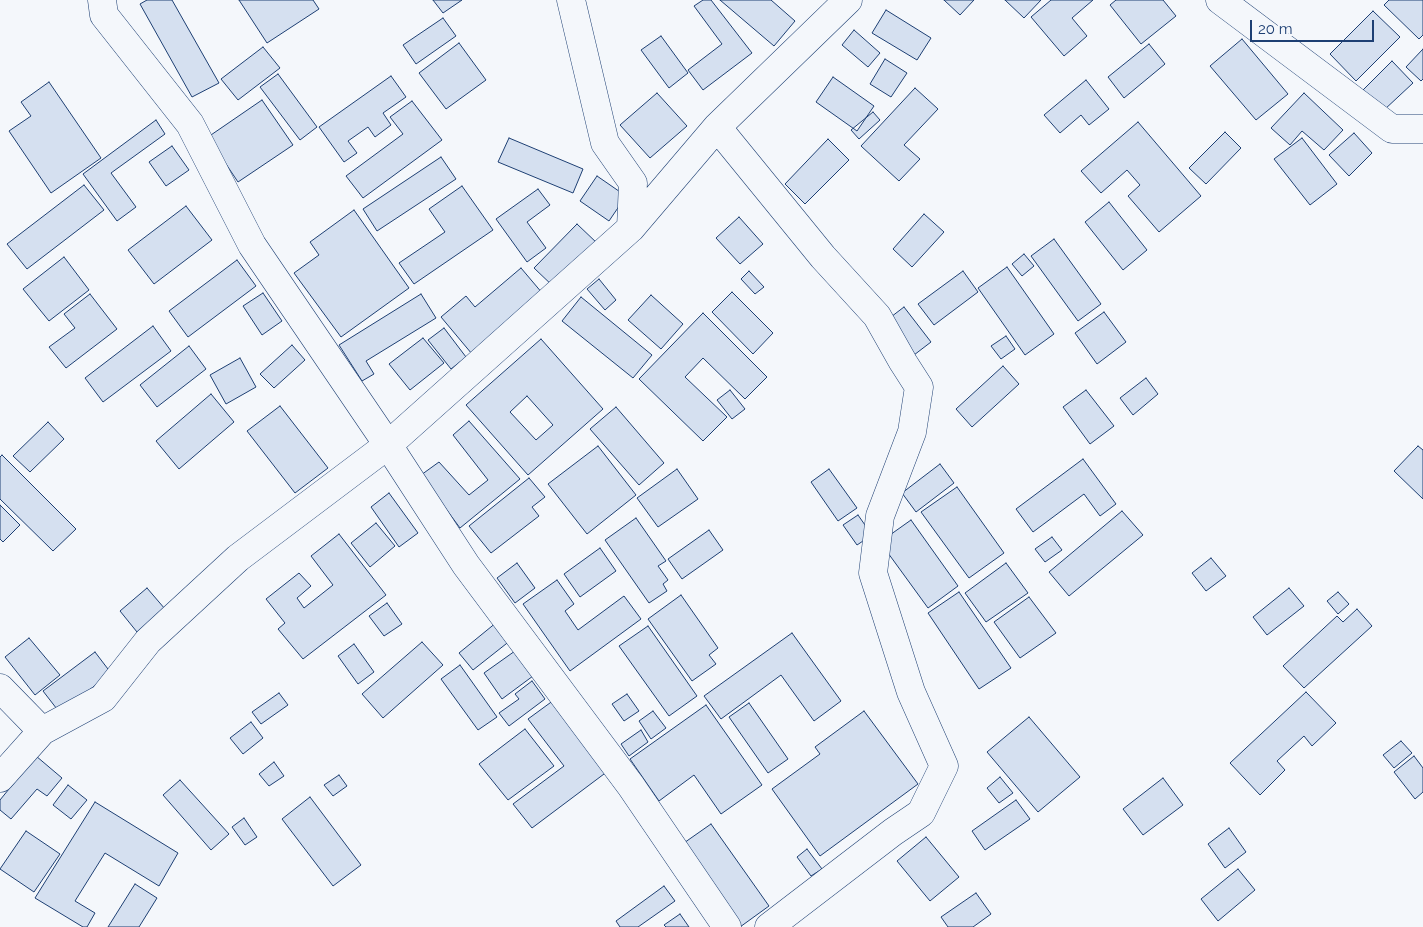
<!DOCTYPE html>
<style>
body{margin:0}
#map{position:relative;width:1423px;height:927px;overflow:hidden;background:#f4f7fb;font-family:Raleway,sans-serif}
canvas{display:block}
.scale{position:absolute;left:1250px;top:20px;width:124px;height:22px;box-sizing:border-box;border:2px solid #1d3f73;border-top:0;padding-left:6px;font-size:15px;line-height:18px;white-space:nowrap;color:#1d3f73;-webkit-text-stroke:4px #f4f7fb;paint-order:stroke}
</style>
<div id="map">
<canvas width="1423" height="927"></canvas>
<div class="scale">20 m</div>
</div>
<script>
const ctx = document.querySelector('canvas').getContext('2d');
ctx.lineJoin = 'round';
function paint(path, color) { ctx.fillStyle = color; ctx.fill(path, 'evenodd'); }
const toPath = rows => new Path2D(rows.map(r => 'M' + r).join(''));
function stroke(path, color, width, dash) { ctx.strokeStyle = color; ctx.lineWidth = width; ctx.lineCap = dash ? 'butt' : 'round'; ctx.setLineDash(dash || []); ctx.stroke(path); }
const building = toPath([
 [147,0,172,0,219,83,192,97,140,4,147,0],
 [239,0,313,0,319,9,267,43,239,0],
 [433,0,462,0,443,13,433,0],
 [703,0,711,0,752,53,703,90,688,70,722,44,694,6,703,0],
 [720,0,771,0,795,21,774,46,720,0],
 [944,0,974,0,960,15,944,0],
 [1005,0,1041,0,1024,18,1005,0],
 [1051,0,1093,0,1072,18,1087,36,1064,56,1031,17,1051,0],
 [1116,0,1163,0,1176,16,1141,44,1110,5,1116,0],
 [1389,0,1423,0,1423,35,1419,39,1384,5,1389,0],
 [886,10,931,38,917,60,872,33,886,10],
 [1373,11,1400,37,1356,81,1330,54,1373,11],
 [443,18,456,36,416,64,403,45,443,18],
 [854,30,880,53,868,67,842,45,854,30],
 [661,36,688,73,669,88,641,50,661,36],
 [1242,39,1288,94,1256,120,1210,66,1242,39],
 [459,43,486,80,446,109,419,73,459,43],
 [1149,44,1165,64,1124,98,1108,77,1149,44],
 [263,47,280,68,238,100,221,79,263,47],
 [1423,49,1423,79,1421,81,1406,67,1423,49],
 [885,59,907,73,891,97,870,84,885,59],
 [1392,61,1413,83,1384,110,1363,90,1392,61],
 [278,74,317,127,300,140,260,87,278,74],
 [391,76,406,97,383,113,391,125,375,137,368,127,348,141,357,153,344,162,319,127,391,76],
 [833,77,874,106,857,131,816,102,833,77],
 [1086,80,1109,109,1089,125,1081,115,1060,133,1044,115,1086,80],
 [49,82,101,158,51,193,9,131,31,116,21,102,49,82],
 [915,88,938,109,904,145,920,159,899,181,861,146,915,88],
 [657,93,687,126,650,158,620,125,657,93],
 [1304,93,1343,130,1324,150,1302,131,1290,145,1271,128,1304,93],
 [262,100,293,145,238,182,208,137,262,100],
 [412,101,442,140,363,198,346,176,403,134,390,117,412,101],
 [873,112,880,120,859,139,851,130,873,112],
 [156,120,165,134,111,173,136,207,117,221,83,174,156,120],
 [1138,122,1201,196,1159,232,1128,196,1140,185,1127,170,1101,193,1081,171,1138,122],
 [1225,132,1241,148,1206,184,1189,168,1225,132],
 [1354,133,1372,153,1349,176,1329,155,1354,133],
 [509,138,583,169,573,193,498,162,509,138],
 [1302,138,1337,184,1310,205,1274,159,1302,138],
 [828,139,849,160,805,204,785,184,828,139],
 [172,146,189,170,166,186,149,162,172,146],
 [441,157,456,179,377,231,363,209,441,157],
 [597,176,626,196,609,221,580,201,597,176],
 [84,185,104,210,27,269,7,244,84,185],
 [462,186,493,230,414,284,399,263,445,232,429,209,462,186],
 [538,189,550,205,527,222,546,248,527,262,496,219,538,189],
 [1109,202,1147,250,1123,270,1085,222,1109,202],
 [186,206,212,240,154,284,128,250,186,206],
 [354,210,409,288,341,337,294,273,319,255,310,242,354,210],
 [924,214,944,232,912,267,893,249,924,214],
 [739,217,763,244,740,264,716,238,739,217],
 [577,224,598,244,555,288,534,268,577,224],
 [1054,239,1101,304,1078,321,1031,256,1054,239],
 [1024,254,1034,266,1022,276,1012,264,1024,254],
 [64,257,89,290,49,321,23,289,64,257],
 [237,260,256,286,188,337,169,311,237,260],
 [1007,267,1054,334,1025,355,978,288,1007,267],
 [521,268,543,294,472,354,441,317,466,296,475,307,521,268],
 [749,271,764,287,755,294,741,279,749,271],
 [963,271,978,292,934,325,918,304,963,271],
 [599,279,616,300,605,310,587,289,599,279],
 [732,292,773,333,753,354,712,312,732,292],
 [263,293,282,321,262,335,243,306,263,293],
 [90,294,117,329,66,368,49,347,75,328,64,314,90,294],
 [421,294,436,318,366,361,374,374,362,381,339,345,421,294],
 [651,295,683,324,661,349,628,320,651,295],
 [581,297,652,355,633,378,562,321,581,297],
 [904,307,931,342,914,355,887,320,904,307],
 [1104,312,1126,342,1097,364,1075,333,1104,312],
 [703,313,767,377,745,399,703,358,685,377,727,417,703,441,639,379,703,313],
 [153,326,171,351,103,402,85,378,153,326],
 [444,328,466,357,451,369,428,340,444,328],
 [1006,336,1015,349,1001,359,991,346,1006,336],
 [423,338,444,363,410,390,389,364,423,338],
 [541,339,603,409,528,475,466,405,541,339],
 [527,396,553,425,536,440,510,412,527,396],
 [292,345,305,360,274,388,260,374,292,345],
 [189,346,206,369,157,407,140,385,189,346],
 [240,358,256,387,226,404,210,375,240,358],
 [1003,366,1019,384,972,427,956,409,1003,366],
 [1146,378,1158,394,1133,415,1120,398,1146,378],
 [730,390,745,409,732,419,717,400,730,390],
 [1086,390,1114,426,1090,444,1063,407,1086,390],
 [211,394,234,422,179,469,156,441,211,394],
 [280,406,328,468,295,493,247,431,280,406],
 [616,407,664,463,639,485,590,429,616,407],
 [469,421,520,479,460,528,421,475,439,462,469,495,488,480,453,435,469,421],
 [48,422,64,439,30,472,13,456,48,422],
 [598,446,636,495,587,534,548,484,598,446],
 [1418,446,1423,450,1423,499,1394,471,1418,446],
 [2,455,76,529,53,551,0,499,0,457,2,455],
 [1083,459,1116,504,1100,516,1084,494,1033,532,1016,509,1083,459],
 [940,464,954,483,916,512,902,493,940,464],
 [677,469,698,499,658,527,637,498,677,469],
 [829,469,857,508,838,521,811,482,829,469],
 [529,478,545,497,532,507,539,516,491,553,469,526,529,478],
 [957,487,1004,553,969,578,921,512,957,487],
 [389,493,418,533,399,547,371,507,389,493],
 [0,505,20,525,3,542,0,539,0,505],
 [1122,511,1143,535,1069,596,1049,572,1122,511],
 [858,515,872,535,857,545,843,525,858,515],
 [636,518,666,561,658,566,668,580,663,584,667,591,649,603,605,540,636,518],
 [911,520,958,586,928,608,880,542,911,520],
 [376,523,395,546,370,567,351,543,376,523],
 [709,530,723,550,682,579,668,559,709,530],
 [339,534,386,595,303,659,278,629,285,623,266,599,299,573,311,586,297,598,304,608,333,585,311,556,339,534],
 [1052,537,1062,550,1045,562,1035,549,1052,537],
 [600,548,616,571,580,597,564,574,600,548],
 [1211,558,1226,576,1206,591,1192,573,1211,558],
 [517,563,535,588,515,603,497,578,517,563],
 [1006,563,1028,593,986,622,965,593,1006,563],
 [557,580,574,604,565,611,578,630,624,596,641,619,570,671,523,604,557,580],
 [147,588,165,609,137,632,120,611,147,588],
 [1289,588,1304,606,1267,635,1253,617,1289,588],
 [959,592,1011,668,979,689,928,613,959,592],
 [1338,592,1349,604,1338,614,1327,601,1338,592],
 [681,595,718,648,709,655,716,664,692,681,648,619,681,595],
 [1029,597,1056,633,1020,658,994,622,1029,597],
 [387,603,402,624,384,636,369,616,387,603],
 [1357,609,1372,626,1304,688,1283,666,1337,616,1343,622,1357,609],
 [497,622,511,640,473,670,459,653,497,622],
 [648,626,697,696,669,716,619,646,648,626],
 [792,633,841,701,814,721,781,675,721,719,704,696,792,633],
 [29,638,60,675,35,695,5,657,29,638],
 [422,642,443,665,383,718,362,694,422,642],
 [354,644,374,672,358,684,338,656,354,644],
 [515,651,533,676,502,699,484,673,515,651],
 [95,652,111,673,60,713,43,691,95,652],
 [460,665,497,717,478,730,441,679,460,665],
 [532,681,545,699,509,726,499,713,519,699,515,694,532,681],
 [1306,692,1336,723,1312,746,1304,736,1277,761,1285,770,1260,795,1230,763,1306,692],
 [279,693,288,705,261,724,252,712,279,693],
 [627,694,639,711,624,721,612,704,627,694],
 [554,700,608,771,532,828,513,804,564,766,528,719,554,700],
 [749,703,788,759,768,773,729,717,749,703],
 [706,705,762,785,721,814,694,775,659,801,630,759,706,705],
 [653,711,666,728,651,739,639,721,653,711],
 [864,711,918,784,820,856,772,789,820,754,815,747,864,711],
 [1029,717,1080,777,1038,812,987,752,1029,717],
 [251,722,263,738,243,754,230,738,251,722],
 [525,729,554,766,508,800,479,764,525,729],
 [641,730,648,742,629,756,621,744,641,730],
 [1401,741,1412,753,1394,768,1383,755,1401,741],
 [36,756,62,778,47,796,37,789,11,819,0,810,0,800,36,756],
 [1414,756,1423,768,1423,792,1415,799,1394,772,1414,756],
 [274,762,284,776,269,786,259,774,274,762],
 [339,775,347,786,333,796,324,785,339,775],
 [1000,777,1013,793,999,803,987,788,1000,777],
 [1163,778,1183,805,1143,835,1123,809,1163,778],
 [180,780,229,834,211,850,163,795,180,780],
 [68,785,87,800,71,819,53,805,68,785],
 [310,797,361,865,333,886,282,819,310,797],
 [1016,800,1030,819,985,850,972,831,1016,800],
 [95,802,178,853,159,886,105,853,75,901,95,913,87,927,83,927,35,898,95,802],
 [244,818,257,837,245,845,232,827,244,818],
 [711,824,769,906,740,927,681,845,711,824],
 [1229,828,1246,852,1225,868,1208,844,1229,828],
 [26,831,60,854,34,892,0,869,26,831],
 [926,837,959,877,930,901,897,861,926,837],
 [807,849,822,869,811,876,797,857,807,849],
 [1238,869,1255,890,1218,921,1201,899,1238,869],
 [135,884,157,898,139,927,108,927,135,884],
 [664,886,675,901,638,927,620,927,616,921,664,886],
 [976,893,991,914,973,927,948,927,941,917,976,893],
 [680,914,689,927,666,927,664,925,680,914]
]);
paint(building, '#d5e0f0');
stroke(building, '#1d3f73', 1);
const minor = toPath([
 [102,0,104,15,190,124,252,245,388,445,466,565,631,786,727,927],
 [571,0,605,143,633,183,631,228],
 [1220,0,1392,129,1423,129],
 [717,127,823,257,877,316,903,362,919,387,912,432,880,516,873,573,911,692,944,766,921,813,893,832,769,927],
 [0,688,42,731],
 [0,778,42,731,103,698,148,641,238,558,388,445,631,228,717,127,848,0]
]);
stroke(minor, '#1d3f73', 29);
stroke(minor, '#f4f7fb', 28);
</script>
